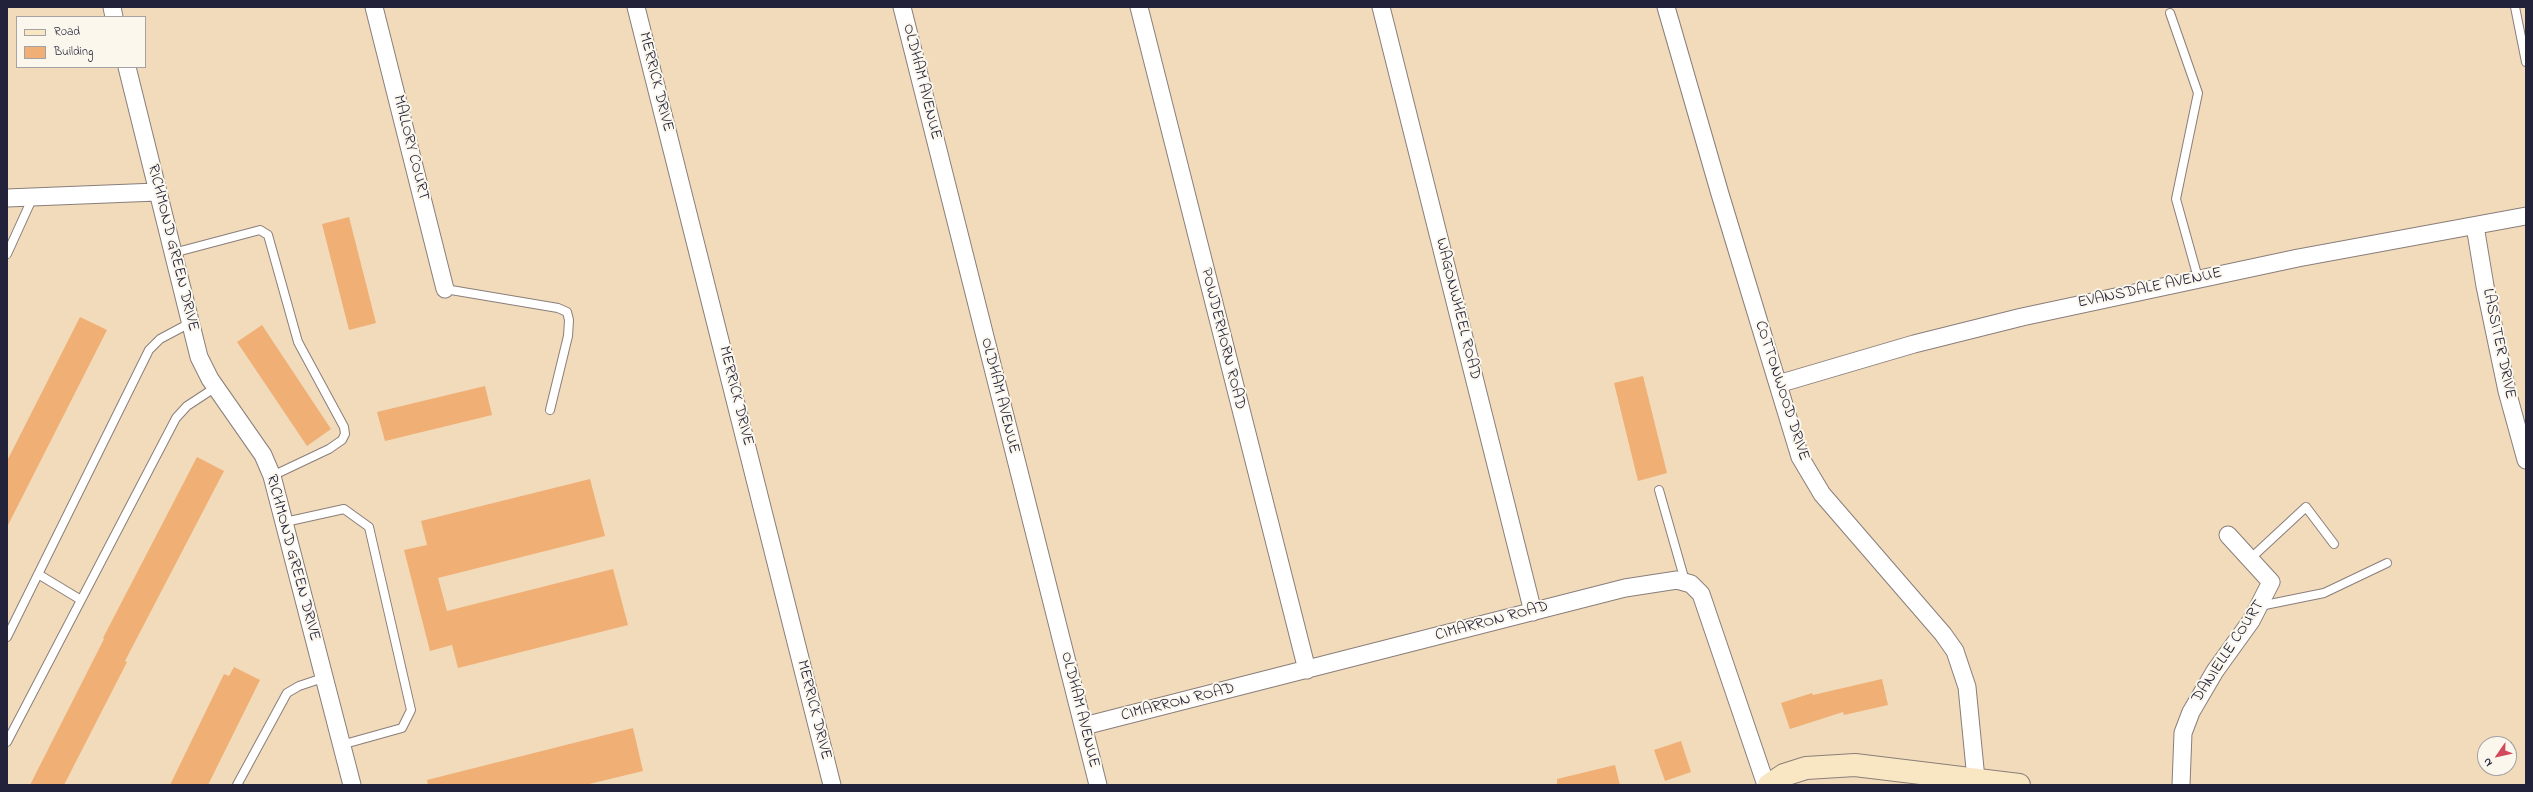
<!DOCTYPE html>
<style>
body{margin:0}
#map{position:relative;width:2533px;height:792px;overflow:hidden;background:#f1dbba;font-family:"Indie Flower",sans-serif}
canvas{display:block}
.frame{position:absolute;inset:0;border:8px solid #22223b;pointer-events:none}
.legend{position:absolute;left:16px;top:16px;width:130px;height:52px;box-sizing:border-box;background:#fbf7ec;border:1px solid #a4a2a5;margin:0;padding:5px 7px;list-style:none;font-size:12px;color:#22223b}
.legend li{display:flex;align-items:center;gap:8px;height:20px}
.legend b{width:20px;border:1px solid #a4a2a5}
.north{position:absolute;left:2477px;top:736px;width:40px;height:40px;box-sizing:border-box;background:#fbf7ec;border:1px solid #a4a2a5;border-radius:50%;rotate:236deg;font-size:11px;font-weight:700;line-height:16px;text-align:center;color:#22223b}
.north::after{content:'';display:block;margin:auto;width:14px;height:18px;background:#d1495b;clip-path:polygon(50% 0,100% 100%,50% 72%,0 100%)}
</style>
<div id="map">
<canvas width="2533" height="792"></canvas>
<div class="frame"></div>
<ul class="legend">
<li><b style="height:5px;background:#f9e7c3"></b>Road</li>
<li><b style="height:11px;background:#f0af75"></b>Building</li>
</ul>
<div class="north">N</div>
</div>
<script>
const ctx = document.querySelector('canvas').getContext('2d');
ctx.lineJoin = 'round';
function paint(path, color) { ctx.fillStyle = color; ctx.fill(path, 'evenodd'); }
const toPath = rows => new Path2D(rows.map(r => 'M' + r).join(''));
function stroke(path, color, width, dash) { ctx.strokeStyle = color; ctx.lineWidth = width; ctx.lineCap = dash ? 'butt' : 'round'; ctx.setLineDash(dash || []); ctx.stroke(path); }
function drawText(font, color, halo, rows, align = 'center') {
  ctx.font = font + ' "Indie Flower",sans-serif'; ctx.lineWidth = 4; ctx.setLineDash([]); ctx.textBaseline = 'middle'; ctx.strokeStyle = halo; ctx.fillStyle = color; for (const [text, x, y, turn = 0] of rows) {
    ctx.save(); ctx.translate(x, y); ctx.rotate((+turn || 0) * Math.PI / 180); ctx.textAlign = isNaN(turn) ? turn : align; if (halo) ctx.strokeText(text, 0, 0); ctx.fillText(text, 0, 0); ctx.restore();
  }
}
paint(toPath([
 [349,217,376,323,349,330,322,224],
 [80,317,107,330,7,527,7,461],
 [262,325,331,429,307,446,237,342],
 [1643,376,1667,473,1638,481,1614,383],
 [485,386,492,415,385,441,377,412],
 [197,457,224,471,125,661,127,662,64,785,30,785,104,639,103,638],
 [590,479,605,536,438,578,447,611,613,569,628,625,458,668,452,645,430,651,404,550,427,545,421,521],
 [234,667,260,680,208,785,170,785,224,674,229,676],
 [1882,679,1888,705,1844,715,1843,712,1790,729,1781,703,1812,693,1813,695],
 [633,728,643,771,585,785,428,785,427,780],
 [1681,741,1691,772,1665,781,1654,750],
 [1615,765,1620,785,1557,785,1557,779]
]), '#f0af75');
const lane = toPath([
 [2515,7,2526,62],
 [2170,13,2198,93,2176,199,2198,278],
 [173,253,260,230,268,235,298,342,344,427,345,434,342,440,329,449,272,476],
 [7,254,32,199],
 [445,289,558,308,567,312,569,320,568,336,550,410],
 [1659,490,1685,581],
 [285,522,344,509,369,527,411,710,402,728,341,745],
 [2250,559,2306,507,2334,544],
 [38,574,81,600],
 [2260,606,2324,593,2387,563],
 [7,637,149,350,160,339,190,323],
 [7,742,176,418,187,406,216,387],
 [237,785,287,693,299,686,323,678]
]);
const street = toPath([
 [112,7,114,17],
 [374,7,445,289],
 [636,7,832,785],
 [902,7,1098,785],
 [1139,7,1307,670],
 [1381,7,1533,612],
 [1666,7,1720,194,1800,457,1822,494,1943,634,1955,651,1967,687,1976,779],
 [127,67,199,357,210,379,263,455,272,476,352,785],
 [7,198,157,192],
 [2475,226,2485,286,2507,391,2526,460],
 [1778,384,1914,344,2022,317,2298,258,2526,216],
 [1084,726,1625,588,1677,580,1691,584,1701,594,1766,785],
 [2181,785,2183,733,2191,712,2215,671,2251,621,2271,582,2228,535]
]);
const secondary = toPath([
 [1769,785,1784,775,1806,768,1855,765,2019,785]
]);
stroke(lane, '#8a7e7a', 10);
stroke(street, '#8a7e7a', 19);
stroke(secondary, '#8a7e7a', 24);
stroke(lane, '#fff', 8);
stroke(street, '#fff', 17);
stroke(secondary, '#f9e7c3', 22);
drawText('16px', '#22223b', '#fbf7ec', [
 ["MERRICK DRIVE",655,82,76],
 ["OLDHAM AVENUE",921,82,76],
 ["MALLORY COURT",410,148,76],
 ["RICHMOND GREEN DRIVE",172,248,76],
 ["EVANSDALE AVENUE",2150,289,-12],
 ["WAGONWHEEL ROAD",1457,309,76],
 ["POWDERHORN ROAD",1222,339,76],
 ["LASSITER DRIVE",2498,344,78],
 ["COTTONWOOD DRIVE",1781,391,72],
 ["MERRICK DRIVE",735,396,76],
 ["OLDHAM AVENUE",999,396,76],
 ["RICHMOND GREEN DRIVE",292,558,75],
 ["CIMARRON ROAD",1492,622,-15],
 ["DANIELLE COURT",2229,652,-57],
 ["CIMARRON ROAD",1178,703,-14],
 ["MERRICK DRIVE",813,710,76],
 ["OLDHAM AVENUE",1079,710,76]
]);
</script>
